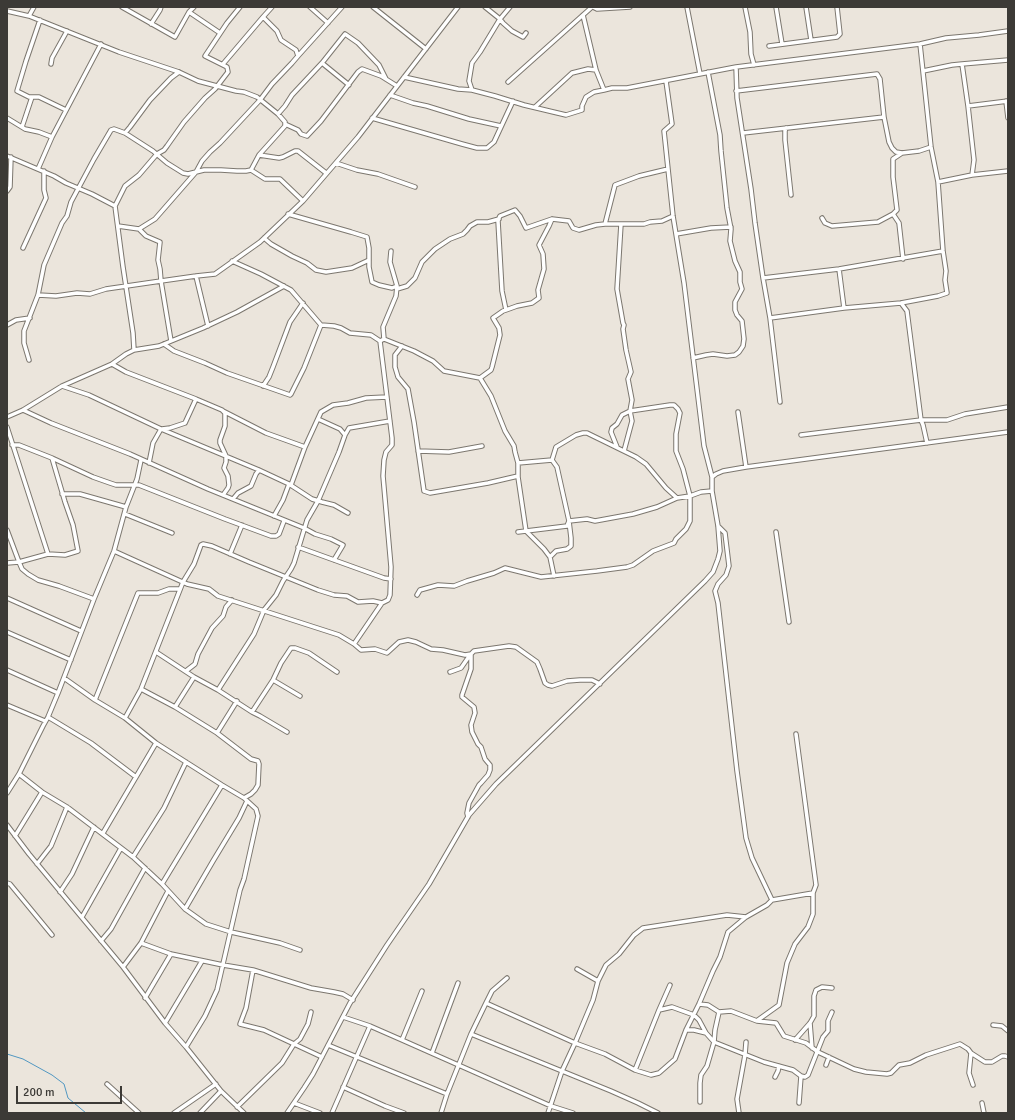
<!DOCTYPE html>
<style>
body{margin:0}
#map{position:relative;width:1015px;height:1120px;overflow:hidden;background:#ebe5dc;font-family:Signika,sans-serif}
canvas{display:block}
.frame{position:absolute;inset:0;border:8px solid #3c3a36;pointer-events:none}
.scale{position:absolute;left:16px;top:1086px;width:106px;height:18px;box-sizing:border-box;border:2px solid #3c3a36;border-top:0;padding-left:5px;font-size:12px;line-height:14px;white-space:nowrap;color:#3c3a36;-webkit-text-stroke:3px #ebe5dc;paint-order:stroke}
</style>
<div id="map">
<canvas width="1015" height="1120"></canvas>
<div class="frame"></div>
<div class="scale">200 m</div>
</div>
<script>
const ctx = document.querySelector('canvas').getContext('2d');
ctx.lineJoin = 'round';
const toPath = rows => new Path2D(rows.map(r => 'M' + r).join(''));
function stroke(path, color, width, dash) { ctx.strokeStyle = color; ctx.lineWidth = width; ctx.lineCap = dash ? 'butt' : 'round'; ctx.setLineDash(dash || []); ctx.stroke(path); }
stroke(toPath([
 [7,1054,23,1059,52,1075,64,1084,68,1098,86,1113]
]), '#5197c1', 1);
const minor = toPath([
 [122,7,175,37,189,12,194,7],
 [310,7,328,23],
 [373,7,426,49],
 [485,7,500,19,503,23,512,31,523,37,526,33],
 [593,7,597,9,630,7],
 [687,7,700,74],
 [745,7,750,32,751,54,754,65],
 [776,7,782,44],
 [806,7,811,40],
 [7,11,29,16,34,7],
 [189,12,220,33],
 [583,15,596,70,604,90,612,88,627,88,736,67,920,44,946,38,979,35,1008,31],
 [29,16,119,52,179,72,198,81,236,91,244,92,257,97,278,114,285,122,285,126,259,155,251,170,246,171,237,171,221,170,204,170,188,174,183,173,167,163,153,151,125,133,114,129,111,130,94,159,71,202,67,216,62,223,44,265,38,295,24,331,24,343,29,360],
 [263,17,272,7],
 [40,20,26,61,17,91,29,97,39,97,66,110],
 [151,24,160,10,161,7],
 [769,46,837,37,840,34,837,7],
 [298,56,342,7],
 [322,63,349,85],
 [51,64,52,58,67,31],
 [962,64,1008,60],
 [736,67,737,98,751,189,755,223,763,278,770,318],
 [923,71,952,65,962,64,968,106,974,160,972,175],
 [404,77,458,89,472,90,495,96,524,105,566,115,582,110,582,106,586,97,594,92,604,90],
 [666,81,672,124,664,131,673,216,684,283,704,446,712,477],
 [508,82,592,7],
 [472,90,469,81,472,63,480,52,500,19,510,7],
 [736,91,877,74,880,79,884,117,889,142,892,148,896,152,902,153,919,151,931,147],
 [390,95,413,103,427,106,469,119,501,126],
 [1006,101,1008,118],
 [968,106,1008,101],
 [535,107,572,73,588,69,596,70],
 [278,114,285,106,292,95,322,63,345,34,358,43,379,65,386,79],
 [7,118,25,129,39,132,52,137,38,169],
 [372,118,462,144,477,148,487,148,494,142,513,101],
 [285,124,298,130,301,134,307,136,321,121,358,72,362,69,381,76,397,86],
 [22,127,32,97],
 [786,128,785,131,785,140,791,195],
 [125,133,130,127,150,100,171,78,179,72],
 [743,133,884,117],
 [52,137,101,44],
 [259,155,279,158,283,157,295,151,298,151,326,173],
 [7,156,54,176,66,183,92,194,115,206],
 [336,163,357,170,378,174,415,187],
 [251,170,265,179,280,179,303,201],
 [938,182,972,175,1008,171],
 [7,191,10,187,11,157],
 [288,214,351,232,367,237,369,248,369,267,372,282,379,285,392,288,397,286],
 [893,214,899,223,903,259],
 [822,218,825,223,832,226,878,222,893,214,897,210,893,177,893,159,902,153],
 [605,224,615,185,639,176,668,169],
 [621,224,617,289,623,323,624,325,623,329,626,350,631,372,628,379,632,400,630,411,632,421,624,451],
 [118,226,139,229,155,219,196,172,202,161,210,152,220,143,260,100,272,84,292,63,298,56,296,50,281,40,277,31,263,17,223,64],
 [139,229,146,236,160,242,158,260,160,269,161,281,171,341],
 [676,234,711,228,731,227],
 [264,238,271,244,292,256,307,263,316,270,326,272,352,268,369,260],
 [23,248,46,198,44,190,44,171],
 [232,261,261,274,291,290,321,325,334,326,341,328,350,333,371,335,380,341],
 [839,269,844,308],
 [763,278,839,269,943,251],
 [397,289,407,286,415,278,422,262,435,249,450,239,463,234,467,230,470,226,477,222,488,222,499,219],
 [38,295,56,296,77,293,90,294,106,289,161,281,196,276],
 [901,303,907,311,921,420,923,425,927,443],
 [506,310,517,306,532,303,539,298,538,290,544,269,543,254,539,245,549,226,552,219],
 [7,325,16,320,30,318],
 [208,326,196,276,215,274,260,242,303,201,358,137,458,7],
 [384,339,383,327,396,296,397,286,390,262,391,251],
 [164,344,174,351,205,363,227,373,290,395,291,394,304,368,321,325],
 [402,346,395,355,395,367,398,377,408,389,414,422,424,491,430,493,488,483,518,476],
 [134,350,133,333,123,267,115,206,125,186,139,175,157,154,164,150,167,146,184,122,205,98,215,89,228,72,227,67,205,56,227,23,240,7],
 [693,358,706,355,713,354,727,356,735,355,739,352,743,346,744,339,742,321,737,315,735,310,735,302,742,289,740,282,740,272,735,261,730,241,731,229,727,208,721,151,720,135,708,72],
 [112,364,126,372,196,399,222,410,225,413,225,426,220,440,220,443,226,456,226,462,224,468,228,476,229,485,228,488,223,495],
 [480,378,491,396,505,431,514,446,515,452,518,463,518,477,526,531,544,549,550,557,554,576],
 [62,386,89,395,161,429,259,470,289,484,312,499,322,502,334,505,348,513],
 [263,386,269,377,273,367,290,322,303,303],
 [780,402,770,318,844,308,901,303,938,296,947,293,945,280,946,271,943,251,938,182,931,147,920,44],
 [23,410,51,423,130,454,208,489,304,528,315,534,331,539,343,545,334,560],
 [223,411,266,433,305,447,291,485],
 [738,412,746,467],
 [7,417,23,410,62,386,112,364,126,354,134,350,159,346,203,328,237,312,284,286],
 [318,419,340,429,345,435],
 [7,427,48,554],
 [162,429,170,428,185,423,196,399],
 [801,435,921,420,947,420,965,414,1008,407],
 [12,445,19,445,52,458,93,477,110,483,116,485,139,485,225,519,271,536,276,536,279,534,284,521],
 [305,447,321,412,333,405,348,403,366,398,387,397],
 [418,451,449,452,482,446],
 [149,463,153,443,161,429],
 [518,463,552,460,556,447,576,435,583,433,587,433,636,457,646,464,666,488,677,498],
 [62,494,80,494,126,507],
 [233,499,238,493,251,486,256,474,259,470],
 [125,514,172,533],
 [274,516,283,500,289,484],
 [7,530,19,562,22,569,28,574,38,580,59,586,94,599],
 [518,532,567,526,569,521,587,519,595,521,633,514,657,507,677,498,690,496,701,492,712,491],
 [776,532,789,622],
 [298,547,384,578,391,579],
 [114,551,187,584,209,589,218,596,339,635,354,644,361,650,375,649,387,653,399,642,408,640,416,642,431,649,443,650,465,655,471,654,474,651,509,646,516,647,537,662,540,669,545,683,548,685,552,686,567,681,580,680,592,680,600,684],
 [230,554,242,525],
 [550,557,556,551,567,549,571,546,571,538,569,521,557,467,552,460],
 [7,563,19,562,48,554,65,555,78,551,73,525,65,502,52,458],
 [417,595,420,590,438,585,454,586,467,581,494,573,505,568,541,577,597,571,627,567,633,565,653,551,674,543,676,539,686,529,690,521,690,496,683,469,676,451,676,434,680,413,678,409,674,405,670,405,630,411,622,415,617,424,612,428,611,432,617,447],
 [7,598,81,631],
 [7,632,71,660],
 [354,644,382,603,388,600,390,595,391,567,383,476,384,460,386,452,392,445,392,438,380,341,384,339,414,351,433,361,444,371,480,378,491,370,492,367,500,335,499,328,493,318,503,311,506,310,502,291,498,221,499,218,500,216,515,210,520,216,526,228,552,219,569,221,573,228,579,230,596,225,605,224,644,224,650,222,662,221,673,216],
 [156,652,194,677,218,690,252,712,260,716,287,732],
 [7,670,58,693],
 [186,671,195,664,198,654,212,628,223,616,226,607,232,600],
 [450,672,461,668,470,655],
 [64,678,95,700,125,718,156,743,222,785,244,798,256,809,258,816,244,879,240,890,217,990,205,1016,186,1047],
 [273,680,300,696],
 [141,689,175,707,217,733,251,759,258,761,259,764,258,785,255,790,251,794,244,798],
 [218,690,254,634,264,610,276,595,283,581,291,569,294,563,307,520,318,501,339,452,345,435,349,428,390,421],
 [95,700,138,593,158,593,169,589,180,589],
 [7,705,45,721],
 [175,707,194,677],
 [252,712,273,680,281,663,291,648,295,648,309,653,337,672],
 [48,717,91,743,136,777],
 [125,718,141,689,183,582,194,564,201,545,203,544,212,546,249,562,318,590,334,595,347,596,358,602,373,601,382,603],
 [217,733,237,701],
 [19,774,42,792,67,807,133,857,162,884,185,909,206,924,231,932,280,943,300,950],
 [7,793,19,774,43,726,48,717,58,693,94,599,114,551,126,507,137,479,141,460],
 [468,817,467,813,469,803,479,785,481,783,488,775,490,770,490,765,485,759,481,747,478,744,472,732,471,725,475,713,474,707,462,697,462,695,471,669,471,654],
 [7,825,29,854,123,967,165,1023,186,1047,221,1091,244,1113],
 [103,833,156,743],
 [15,836,42,792],
 [133,857,164,808,186,762],
 [37,864,51,846,67,807],
 [7,883,10,884,52,935],
 [162,884,222,785],
 [60,892,72,874,94,827],
 [772,900,813,893],
 [185,909,213,861,239,818,247,801],
 [82,917,121,848],
 [101,941,111,929,145,868],
 [141,943,171,954,223,965,253,970,311,988,334,992,343,994,353,1000],
 [123,967,141,943,168,891],
 [577,969,598,981],
 [253,970,246,1008,240,1024,264,1030,322,1057],
 [145,998,171,954],
 [486,1003,575,1043,605,1054,635,1070,651,1075,659,1073,675,1059,686,1030,699,1004,713,971,720,957,728,932,746,917,767,905,772,900,752,858,746,838,737,771,718,603,715,591,718,584,726,575,729,566,725,533,718,526],
 [699,1004,708,1005,719,1012,731,1011,757,1021,776,1023,784,1036,806,1043,818,1052,854,1069,866,1072,887,1074,891,1073,899,1065,910,1063,926,1055,960,1044,968,1049,971,1053,969,1073,973,1085],
 [659,1010,670,985],
 [343,1017,370,1026,402,1040,551,1106,573,1113],
 [758,1020,779,1005,787,963,795,944,808,927,813,914,813,893,816,885,796,734],
 [165,1023,202,961],
 [810,1023,812,1048],
 [993,1025,1002,1026,1008,1031],
 [686,1030,694,1030,706,1033,714,1042,764,1062,793,1070,801,1076,805,1077,808,1075,823,1037,828,1031,828,1021,832,1012],
 [471,1034,611,1091,638,1103,658,1113],
 [402,1040,422,991],
 [795,1040,810,1023,814,1016,814,996,816,990,822,987,832,988],
 [328,1045,447,1094],
 [432,1053,458,983],
 [971,1053,985,1062,992,1062,1002,1056,1005,1056,1008,1057],
 [826,1065,829,1057],
 [635,1070,659,1010,672,1007,694,1015,699,1020,706,1033],
 [775,1077,778,1071,779,1066],
 [107,1084,139,1113],
 [343,1087,385,1106,404,1113],
 [700,1102,700,1083,701,1075,707,1066,714,1042,715,1030,719,1012],
 [294,1103,320,1113],
 [799,1103,801,1076],
 [982,1103,984,1113],
 [237,1107,282,1063,294,1044,300,1039,308,1024,311,1012],
 [174,1113,216,1084],
 [200,1113,221,1091],
 [287,1113,304,1088,313,1074,350,1003,387,945,429,884,469,815,496,784,705,581,713,572,718,559,720,551,718,526,712,491,712,477,716,474,723,471,746,467,1008,432],
 [332,1113,370,1026],
 [441,1113,447,1094,471,1034,486,1003,492,991,507,978],
 [548,1113,562,1071,575,1043,593,1000,598,981,606,965,619,954,634,935,643,928,727,915,746,917],
 [739,1113,737,1099,745,1055,746,1042]
]);
stroke(minor, '#7c776f', 5.5);
stroke(minor, '#fff', 3.5);
</script>
